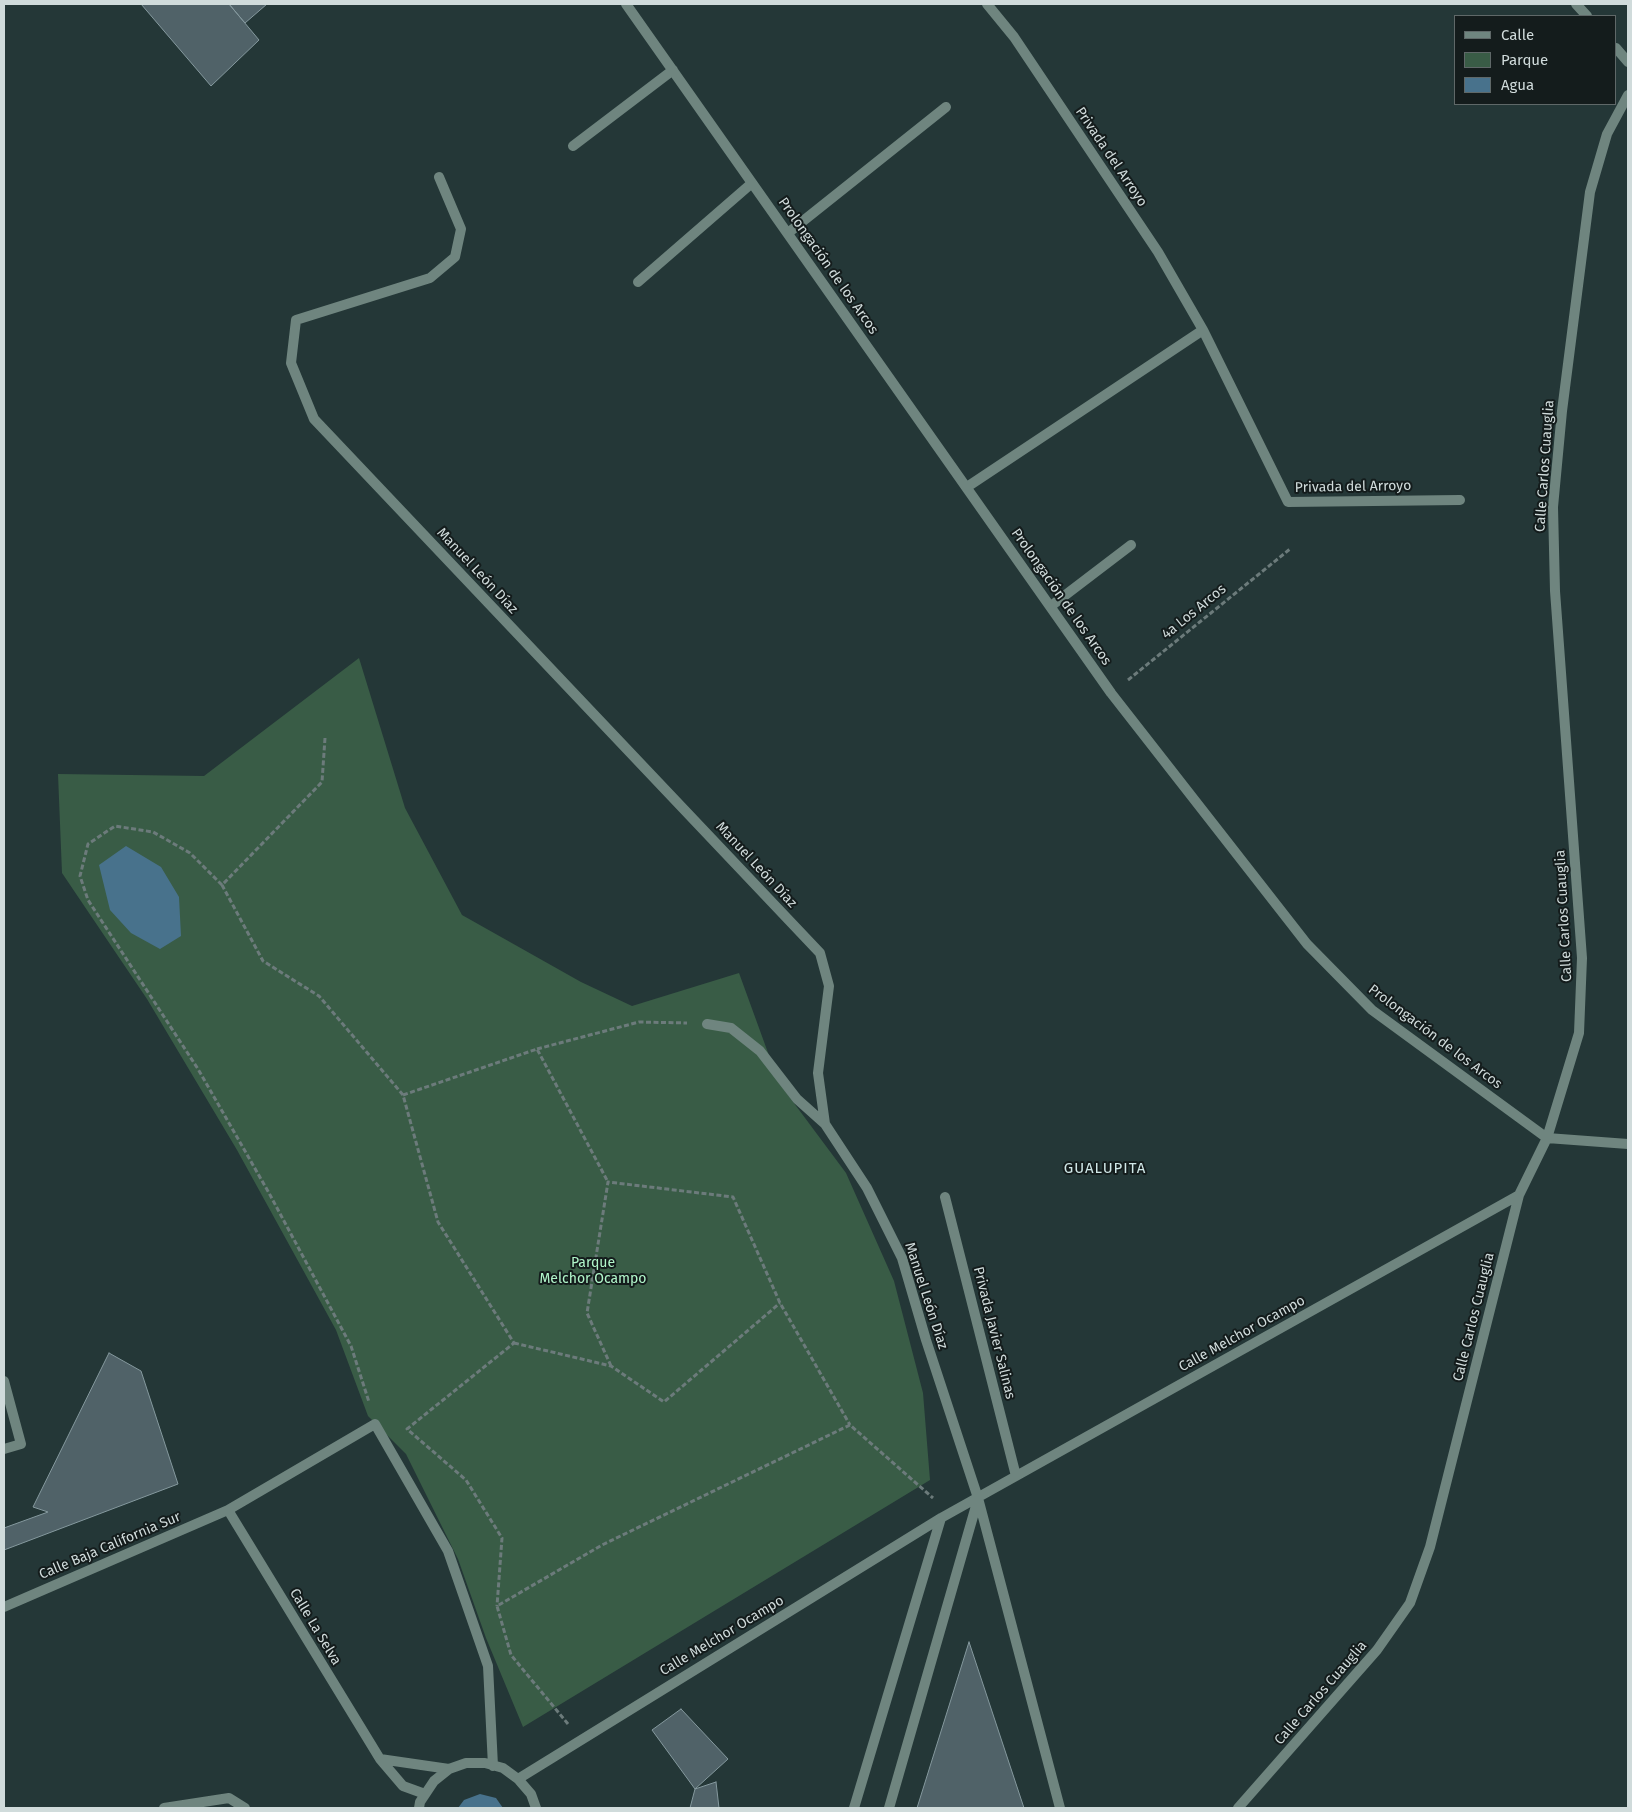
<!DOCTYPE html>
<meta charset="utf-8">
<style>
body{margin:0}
#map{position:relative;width:1632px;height:1812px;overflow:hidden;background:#243737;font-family:"Fira Sans",sans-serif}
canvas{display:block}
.frame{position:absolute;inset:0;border:5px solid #d0dbdb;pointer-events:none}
.legend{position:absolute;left:1454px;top:15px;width:162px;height:90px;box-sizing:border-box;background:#141c1c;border:1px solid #5f6868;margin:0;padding:6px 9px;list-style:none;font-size:15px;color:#d0dbdb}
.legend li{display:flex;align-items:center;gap:10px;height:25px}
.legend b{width:25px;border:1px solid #5f6868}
</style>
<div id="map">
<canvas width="1632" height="1812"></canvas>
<div class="frame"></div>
<ul class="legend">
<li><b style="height:6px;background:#6f857f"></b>Calle</li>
<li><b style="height:14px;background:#395c46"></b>Parque</li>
<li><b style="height:14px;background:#48728c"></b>Agua</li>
</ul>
</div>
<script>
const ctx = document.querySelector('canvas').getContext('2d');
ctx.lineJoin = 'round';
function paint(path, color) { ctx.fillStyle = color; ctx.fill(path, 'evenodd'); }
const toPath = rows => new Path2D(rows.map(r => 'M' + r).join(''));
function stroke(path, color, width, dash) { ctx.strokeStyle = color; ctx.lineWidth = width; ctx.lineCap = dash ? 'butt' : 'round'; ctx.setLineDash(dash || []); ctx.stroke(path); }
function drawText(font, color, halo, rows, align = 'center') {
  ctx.font = font + ' "Fira Sans",sans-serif'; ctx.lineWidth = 4; ctx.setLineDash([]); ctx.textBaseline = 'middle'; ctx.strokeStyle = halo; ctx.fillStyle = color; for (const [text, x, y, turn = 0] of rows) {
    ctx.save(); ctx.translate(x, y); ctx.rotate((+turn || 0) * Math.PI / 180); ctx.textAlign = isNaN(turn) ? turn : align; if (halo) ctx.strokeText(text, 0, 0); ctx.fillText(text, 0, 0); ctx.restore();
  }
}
paint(toPath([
 [359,658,405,808,462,915,581,982,632,1006,739,973,779,1083,846,1173,894,1281,923,1393,930,1480,523,1727,486,1638,458,1559,406,1454,368,1416,336,1330,237,1150,147,999,62,873,58,774,204,776]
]), '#395c46');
paint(toPath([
 [126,846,161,867,179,897,181,936,160,949,131,933,110,910,99,865],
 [480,1794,496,1798,503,1808,458,1808,464,1800]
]), '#48728c');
const building = toPath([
 [141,4,229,4,259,40,211,86,141,4],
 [229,4,267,4,245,23,229,4],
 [109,1353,141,1371,178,1484,4,1550,4,1528,48,1512,33,1507,109,1353],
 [969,1642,1024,1808,917,1808,969,1642],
 [681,1709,728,1759,695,1789,652,1730,681,1709],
 [716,1782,719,1808,690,1808,695,1789,716,1782]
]);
paint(building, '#506268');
stroke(building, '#85999e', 1);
stroke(toPath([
 [1128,680,1290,549],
 [325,738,322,782,222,885,263,961,319,996,403,1095,438,1222,514,1343,407,1429,466,1480,502,1538,497,1606],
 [222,885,190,853,153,832,115,826,88,844,80,876,88,900,198,1069,269,1193,351,1346,369,1402],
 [537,1049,639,1022,687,1023],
 [403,1095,537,1049,608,1182],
 [514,1343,611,1366,664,1402,780,1303],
 [611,1366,587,1313,608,1182,733,1197,780,1303,850,1425],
 [568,1724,511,1655,497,1606,602,1545,850,1425,933,1498]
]), '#6c7b7b', 3, [5, 2.5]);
stroke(toPath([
 [788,233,946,107],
 [4,1381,21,1444,4,1449]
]), '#6f857f', 10);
stroke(toPath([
 [626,4,1111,693,1307,944,1372,1010,1547,1138],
 [987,4,1014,37,1158,252,1203,330,1288,502,1460,500],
 [1576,4,1587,16],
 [1616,48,1628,62],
 [573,146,673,70],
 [439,177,461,229,455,257,430,278,296,320,291,363,314,419,820,953,829,986,818,1073,825,1124,867,1188,902,1258,926,1340,978,1498,1060,1808],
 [638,282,752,183],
 [967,487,1203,330],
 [1051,606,1131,545],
 [707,1024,731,1028,760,1051,797,1099,825,1124],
 [1547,1138,1628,1144],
 [945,1197,1016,1476],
 [228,1510,380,1759,403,1786,425,1794],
 [4,1607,228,1510,375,1424,448,1551,488,1666,493,1766],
 [380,1759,449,1769],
 [518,1779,941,1518,1519,1195],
 [164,1808,229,1798,245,1808],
 [419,1808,420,1802,434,1781,449,1769,466,1763,485,1763,503,1768,518,1779,531,1794,536,1808],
 [854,1808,941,1518],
 [889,1808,978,1499],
 [1238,1808,1377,1650,1410,1603,1430,1547,1519,1195,1547,1138,1579,1033,1582,958,1555,591,1553,507,1562,411,1590,192,1607,134,1628,95]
]), '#6f857f', 10);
drawText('14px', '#d0dbdb', '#141c1c', [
 ["Privada del Arroyo",1111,157,56],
 ["Prolongación de los Arcos",828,266,55],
 ["Calle Carlos Cuauglia",1545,466,-86],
 ["Privada del Arroyo",1353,487,-1],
 ["Manuel León Díaz",477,571,47],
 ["Prolongación de los Arcos",1061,597,55],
 ["4a Los Arcos",1194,612,-39],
 ["Manuel León Díaz",756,865,47],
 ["Calle Carlos Cuauglia",1564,916,-93],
 ["Prolongación de los Arcos",1435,1037,37],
 ["Manuel León Díaz",926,1296,72],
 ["Calle Carlos Cuauglia",1474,1317,-76],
 ["Privada Javier Salinas",994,1333,76],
 ["Calle Melchor Ocampo",1242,1334,-29],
 ["Calle Baja California Sur",110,1546,-23],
 ["Calle La Selva",315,1627,59],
 ["Calle Melchor Ocampo",722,1636,-31],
 ["Calle Carlos Cuauglia",1321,1693,-49]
]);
drawText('14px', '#b1f6ca', '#141c1c', [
 ["Parque",593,1263],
 ["Melchor Ocampo",593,1279]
]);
ctx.letterSpacing = '1px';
drawText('15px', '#d0e7e7', '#141c1c', [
 ["GUALUPITA",1105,1169]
]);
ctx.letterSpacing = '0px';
</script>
